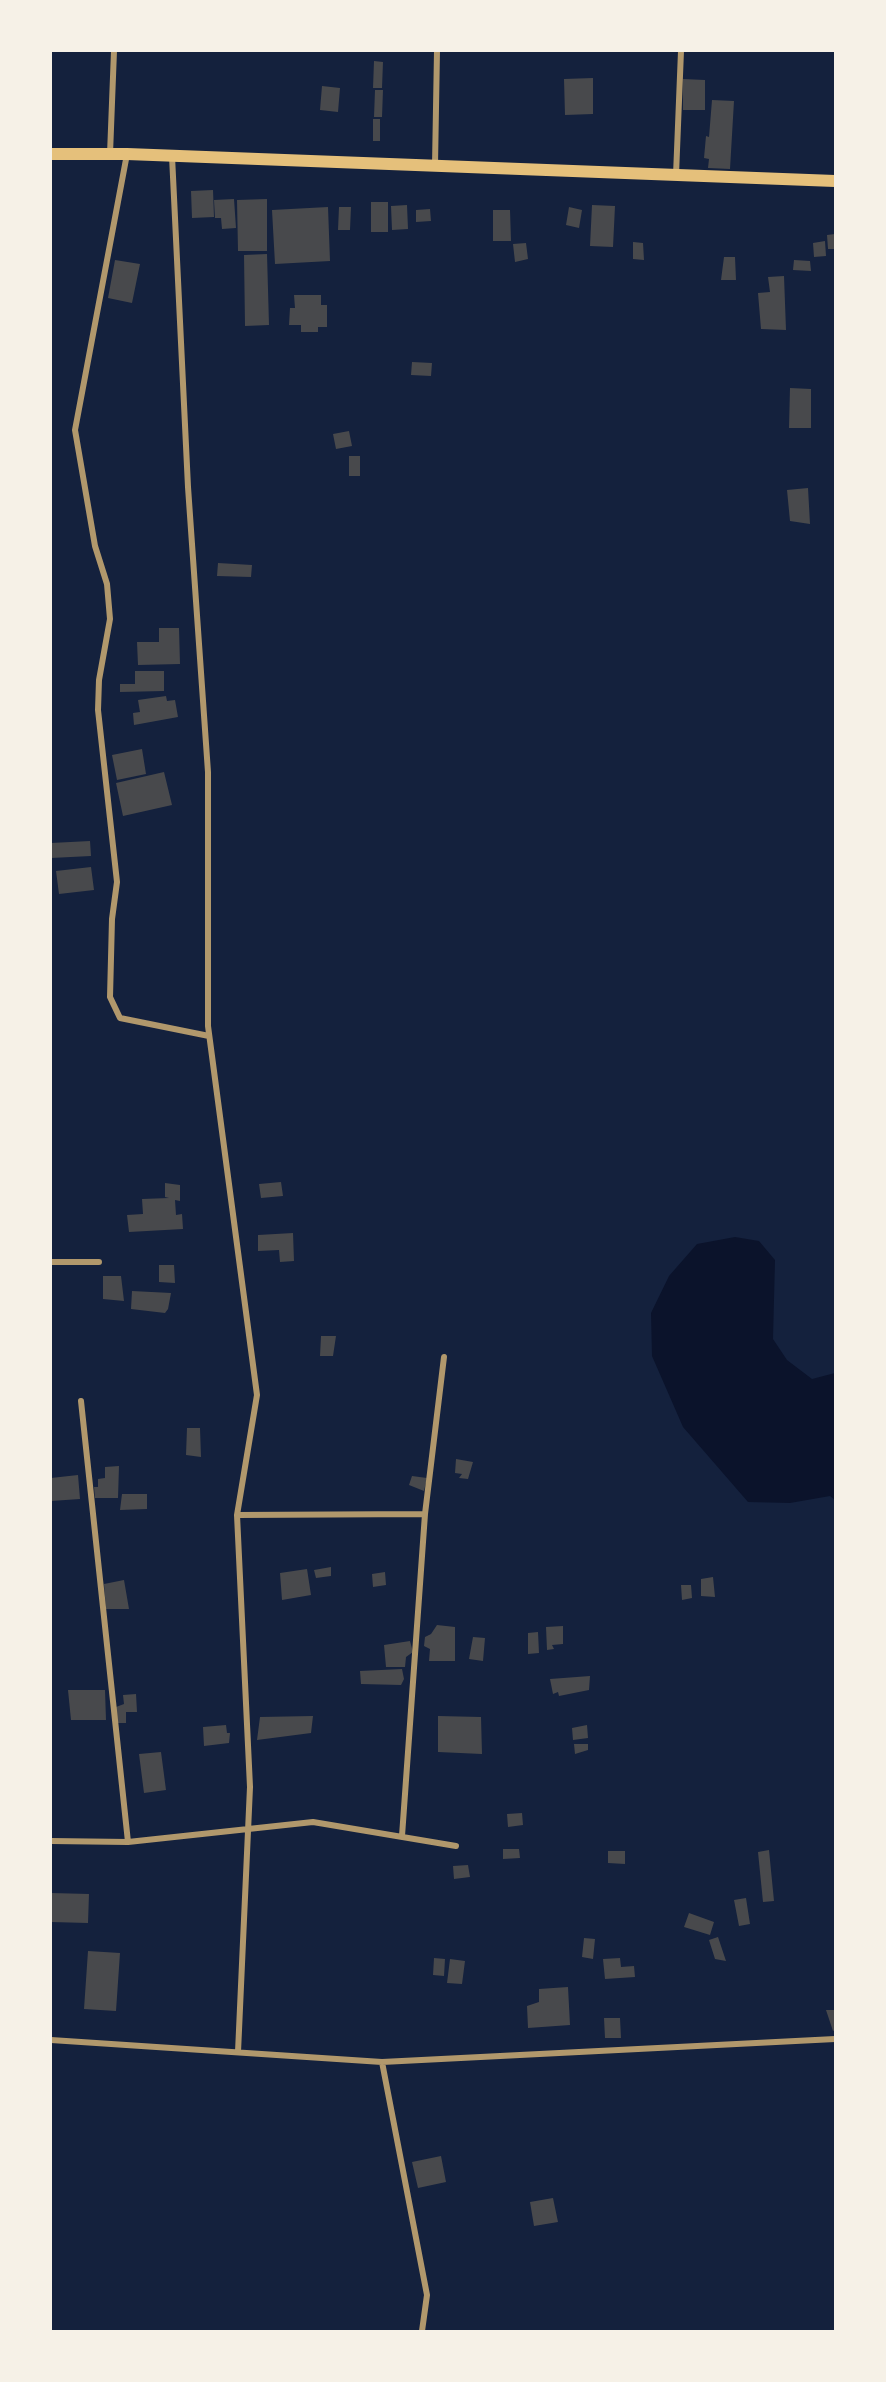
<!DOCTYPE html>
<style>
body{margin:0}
#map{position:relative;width:886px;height:2382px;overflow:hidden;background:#14213d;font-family:Commissioner,sans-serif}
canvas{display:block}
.frame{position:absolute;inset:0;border:52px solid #f6f1e7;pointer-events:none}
</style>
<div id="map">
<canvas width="886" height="2382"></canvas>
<div class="frame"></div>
</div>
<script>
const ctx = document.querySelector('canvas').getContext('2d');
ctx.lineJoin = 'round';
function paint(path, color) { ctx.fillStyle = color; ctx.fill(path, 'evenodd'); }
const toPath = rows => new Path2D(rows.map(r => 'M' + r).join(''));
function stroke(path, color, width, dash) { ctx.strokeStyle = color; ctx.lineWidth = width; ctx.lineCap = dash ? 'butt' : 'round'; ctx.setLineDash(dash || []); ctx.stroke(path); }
paint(toPath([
 [735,1237,759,1241,775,1260,773,1339,787,1360,812,1379,835,1373,835,1500,830,1496,790,1503,748,1502,683,1427,652,1356,651,1313,669,1276,697,1244]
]), '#0b132b');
paint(toPath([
 [374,61,383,62,382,88,373,88],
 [593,78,593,114,565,115,564,79],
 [683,79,705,80,705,110,683,110],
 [322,86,340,88,338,112,320,110],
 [375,90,383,90,382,117,374,117],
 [712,100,734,101,730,169,708,168,709,159,704,158,706,136,709,137],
 [373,119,380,119,380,141,373,141],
 [213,190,214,217,192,218,191,191],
 [234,199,236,228,222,229,221,218,215,218,214,200],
 [267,199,267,251,238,251,237,200],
 [371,202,388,202,388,232,371,232],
 [407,205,408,229,392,230,391,206],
 [592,205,615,206,613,247,590,246],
 [328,207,330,261,275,264,272,210],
 [339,207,351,207,350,230,338,230],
 [569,207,582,210,579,228,566,225],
 [430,209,431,221,416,222,416,210],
 [493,210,510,210,511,241,493,241],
 [835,234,835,249,828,249,827,235],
 [825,241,826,256,814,257,813,243],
 [633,242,643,243,644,260,633,259],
 [526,243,528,259,515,262,513,244],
 [267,254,269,325,245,326,244,255],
 [724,257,735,257,736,280,721,280],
 [115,260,140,264,132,303,108,298],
 [794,260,810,261,811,271,793,270],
 [784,276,786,330,761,329,758,293,770,292,768,277],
 [294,295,321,295,321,305,327,305,327,327,318,327,318,332,301,332,301,325,289,325,290,308,295,308],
 [412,362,432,363,431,376,411,375],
 [790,388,811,389,811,428,789,428],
 [349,431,352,446,336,449,333,434],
 [349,456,360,456,360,476,349,476],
 [808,488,810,524,790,521,787,490],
 [218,563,252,565,251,577,217,576],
 [159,628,179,628,180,664,138,665,137,642,159,642],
 [135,671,164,671,164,691,120,692,120,684,135,684],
 [166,696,167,701,175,700,178,717,134,725,133,713,140,712,138,700],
 [142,749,146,774,117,780,112,755],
 [164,772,172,805,123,816,116,783],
 [90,841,91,856,51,858,51,843],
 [91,867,94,890,59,894,56,871],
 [281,1182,283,1196,261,1198,259,1184],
 [165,1183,180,1185,180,1201,175,1200,176,1215,182,1214,183,1229,129,1232,127,1215,143,1214,142,1199,169,1198,165,1197],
 [293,1233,294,1261,280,1262,279,1250,258,1251,258,1235],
 [159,1265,174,1265,175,1283,159,1282],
 [103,1276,121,1276,124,1301,103,1299],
 [132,1291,171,1293,168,1309,165,1313,131,1309],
 [321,1336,336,1336,333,1356,320,1356],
 [187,1428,200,1428,201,1457,186,1455],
 [456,1459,473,1462,468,1479,459,1478,462,1474,455,1473],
 [119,1466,118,1498,95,1498,94,1487,98,1487,98,1479,105,1478,105,1467],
 [78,1475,80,1499,51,1501,51,1478],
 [412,1476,427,1478,424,1491,409,1485],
 [122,1494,147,1494,147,1509,120,1510],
 [331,1567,331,1576,316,1578,314,1570],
 [307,1569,311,1595,282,1600,280,1573],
 [385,1572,386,1585,373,1587,372,1574],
 [713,1577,715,1597,701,1596,701,1579],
 [124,1580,129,1609,106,1609,104,1584],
 [681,1585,691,1585,692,1598,682,1600],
 [437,1625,455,1627,455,1661,429,1661,430,1649,424,1646,425,1637,431,1634],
 [563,1626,563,1644,552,1645,554,1649,547,1650,546,1627],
 [538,1632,539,1653,528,1654,528,1633],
 [473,1637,485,1638,483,1661,469,1659],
 [410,1641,413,1652,406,1657,405,1667,386,1667,384,1645],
 [402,1669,404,1679,401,1685,361,1684,360,1671],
 [590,1676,589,1690,559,1696,558,1692,553,1694,550,1679],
 [68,1690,105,1690,106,1720,71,1720],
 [136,1694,137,1712,126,1712,126,1723,116,1723,116,1707,124,1704,123,1695],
 [313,1716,311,1733,257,1740,260,1717],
 [438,1716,481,1717,482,1754,438,1752],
 [226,1725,227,1733,230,1733,229,1743,204,1746,203,1727],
 [587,1725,588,1738,573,1740,572,1728],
 [574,1744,588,1744,588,1750,575,1754],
 [161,1752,166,1790,144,1793,139,1754],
 [522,1813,523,1825,508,1827,507,1814],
 [503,1849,519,1849,520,1858,503,1859],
 [769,1850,774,1901,763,1902,758,1852],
 [608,1851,625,1851,625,1864,608,1863],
 [468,1865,470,1877,454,1879,453,1866],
 [51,1893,89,1894,88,1923,51,1922],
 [746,1898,750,1924,739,1926,734,1900],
 [689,1913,714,1922,710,1935,684,1927],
 [718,1937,726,1961,715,1959,709,1940],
 [584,1938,595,1939,593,1959,582,1957],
 [88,1951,120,1953,116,2011,84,2009],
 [434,1958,445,1959,444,1976,433,1975],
 [620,1958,621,1967,634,1966,635,1977,605,1979,603,1959],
 [450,1959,465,1961,462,1984,447,1983],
 [568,1987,570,2025,528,2028,527,2006,539,2002,539,1989],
 [826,2010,835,2010,835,2030,833,2031],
 [604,2018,620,2018,621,2038,605,2038],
 [441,2156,446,2182,418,2188,412,2162],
 [553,2198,558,2222,534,2226,530,2202]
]), '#48494c');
stroke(toPath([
 [110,154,114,51],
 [127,154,75,430,95,546,107,584,110,619,99,680,98,710,117,882,112,919,110,997,120,1018,209,1036],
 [172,156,188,487,208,772,208,1026,257,1395,237,1515,250,1787,238,2052],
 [435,165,437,51],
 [676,175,681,51],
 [51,1262,99,1262],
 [81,1401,128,1842],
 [237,1515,425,1514],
 [402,1836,425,1514,444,1357],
 [51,1841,128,1842,313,1822,456,1846],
 [51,2040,382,2062,835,2039],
 [382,2062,427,2295,422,2331]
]), '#b1986c', 6);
stroke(toPath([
 [51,154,127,154,835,181]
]), '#e5c07b', 12);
</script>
